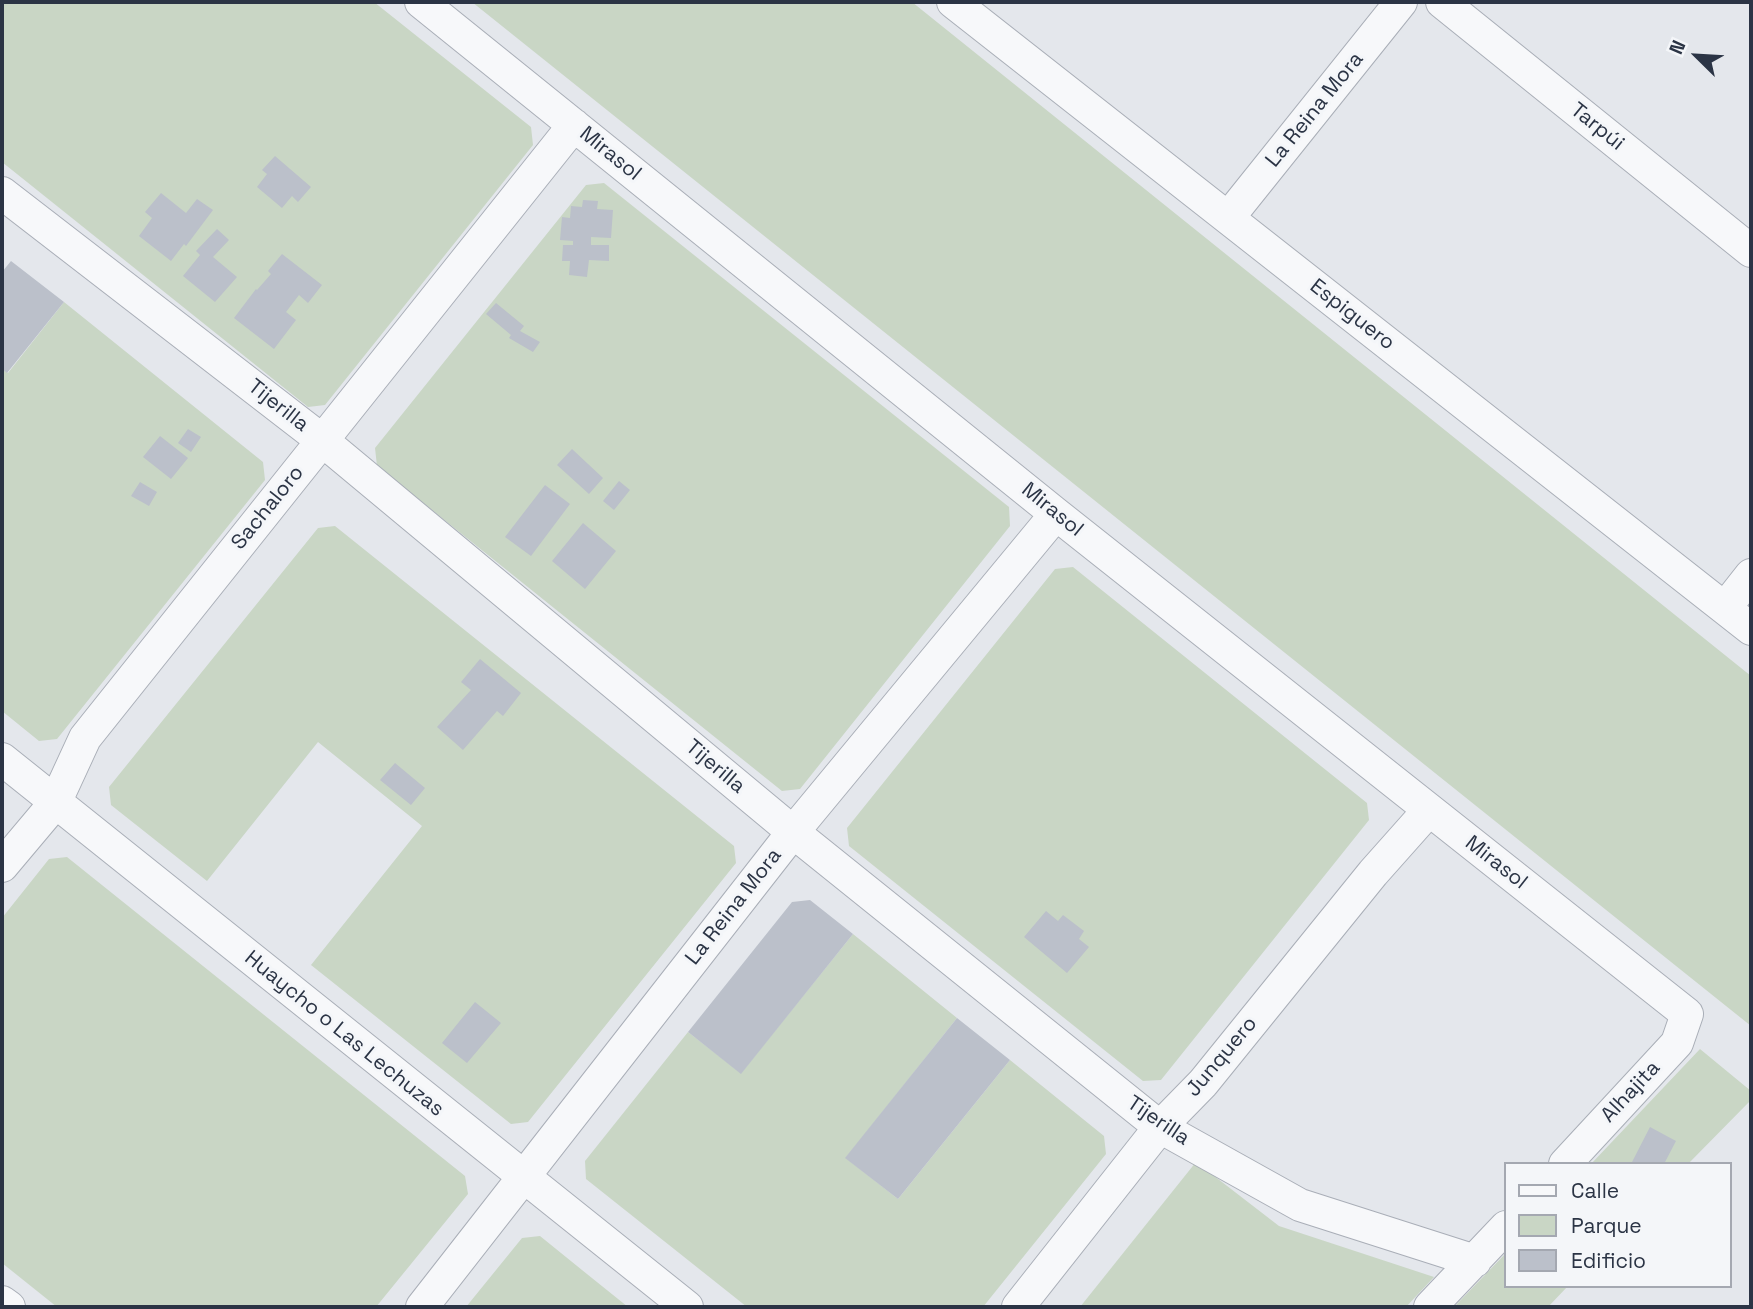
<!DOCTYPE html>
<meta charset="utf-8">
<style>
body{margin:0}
#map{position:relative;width:1753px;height:1309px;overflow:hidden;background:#e4e7ec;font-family:"Space Grotesk",sans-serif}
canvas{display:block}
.frame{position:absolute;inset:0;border:4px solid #2b3445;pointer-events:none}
.legend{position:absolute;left:1504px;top:1162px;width:228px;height:126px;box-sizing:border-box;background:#f4f6f9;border:2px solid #a4a8b1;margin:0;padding:9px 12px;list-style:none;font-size:21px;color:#2b3445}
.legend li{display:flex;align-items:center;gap:14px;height:35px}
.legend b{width:35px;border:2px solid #a4a8b1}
.north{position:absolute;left:1662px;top:21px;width:70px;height:70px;-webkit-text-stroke:5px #f4f6f9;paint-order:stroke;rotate:294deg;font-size:19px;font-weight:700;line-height:28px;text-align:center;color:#2b3445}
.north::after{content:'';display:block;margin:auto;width:24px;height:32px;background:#2b3445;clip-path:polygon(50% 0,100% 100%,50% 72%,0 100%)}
</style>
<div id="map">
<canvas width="1753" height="1309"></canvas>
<div class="frame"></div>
<ul class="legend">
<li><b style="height:9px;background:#f7f8fa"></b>Calle</li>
<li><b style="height:19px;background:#c9d6c5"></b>Parque</li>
<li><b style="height:19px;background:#bbc0ca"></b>Edificio</li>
</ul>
<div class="north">N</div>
</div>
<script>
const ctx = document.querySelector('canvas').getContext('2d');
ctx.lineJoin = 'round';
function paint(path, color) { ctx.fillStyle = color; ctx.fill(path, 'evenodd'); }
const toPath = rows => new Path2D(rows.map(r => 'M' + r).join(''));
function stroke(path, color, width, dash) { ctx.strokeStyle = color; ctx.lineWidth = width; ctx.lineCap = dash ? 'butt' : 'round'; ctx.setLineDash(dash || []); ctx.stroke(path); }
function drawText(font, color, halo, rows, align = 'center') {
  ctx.font = font + ' "Space Grotesk",sans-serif'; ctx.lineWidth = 6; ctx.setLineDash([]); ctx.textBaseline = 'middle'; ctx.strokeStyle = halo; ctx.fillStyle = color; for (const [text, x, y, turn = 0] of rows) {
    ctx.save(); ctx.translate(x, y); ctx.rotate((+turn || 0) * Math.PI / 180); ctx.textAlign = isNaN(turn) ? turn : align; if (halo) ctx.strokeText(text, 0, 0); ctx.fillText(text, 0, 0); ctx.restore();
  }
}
paint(toPath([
 [2,2,374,2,531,127,533,145,325,405,308,407,2,162],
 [472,2,912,2,1751,676,1751,1026],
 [604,183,1009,507,1010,526,800,789,782,791,377,466,375,448,586,185],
 [64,302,263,462,265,480,57,739,39,741,2,711,2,369,8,373],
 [335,526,734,846,736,863,528,1122,511,1124,311,965,422,826,318,742,207,881,111,805,109,787,318,528],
 [1073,567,1367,803,1369,820,1161,1080,1143,1081,849,846,847,828,1055,569],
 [67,857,465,1176,468,1194,376,1307,57,1307,2,1263,2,918,49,859],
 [853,934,957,1018,846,1158,898,1199,1010,1060,1104,1136,1106,1154,983,1307,747,1307,586,1179,585,1161,688,1032,741,1073],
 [1700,1049,1751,1091,1751,1100,1688,1164,1591,1164],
 [1196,1162,1279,1226,1434,1277,1406,1307,1080,1307],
 [540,1236,582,1270,628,1307,466,1307,522,1238],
 [1506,1253,1506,1286,1568,1286,1548,1307,1454,1307]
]), '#c9d6c5');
paint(toPath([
 [275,156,311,187,298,202,292,196,282,208,257,187,267,174,262,170],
 [161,193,186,213,197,199,213,210,186,246,184,244,171,261,139,236,152,218,145,212],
 [583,200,598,201,597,209,613,210,611,238,591,237,591,245,609,245,609,261,589,260,587,277,569,275,570,261,562,261,563,245,573,245,573,241,560,240,562,217,570,218,571,206,582,207],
 [217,229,229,240,213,257,237,277,215,302,183,276,200,255,196,251],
 [282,254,322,285,308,303,299,295,286,312,296,320,274,349,234,318,256,289,257,290,271,274,268,271],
 [11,261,64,302,7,373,2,369,2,272],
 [496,303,524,326,520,331,540,342,533,352,509,338,511,335,486,314],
 [188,429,201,437,191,452,178,443],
 [160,436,188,458,171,479,143,457],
 [572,449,603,478,589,494,557,465],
 [619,481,630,490,614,510,603,501],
 [140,482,157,492,149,506,131,496],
 [545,485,570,504,531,556,505,537],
 [583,523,616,551,585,589,552,561],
 [480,659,521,693,503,716,497,711,463,750,437,727,471,690,461,682],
 [395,763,425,788,411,805,380,780],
 [810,900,853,934,741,1074,688,1032,792,902],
 [1046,911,1058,921,1063,915,1084,931,1079,939,1089,947,1067,973,1024,937],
 [475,1002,501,1023,467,1063,442,1043],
 [957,1018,1010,1060,898,1199,845,1158],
 [1650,1127,1676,1141,1664,1164,1631,1164]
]), '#bbc0ca');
const minor = toPath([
 [421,2,1056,514,1687,1014,1677,1043,1565,1164],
 [953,2,1751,629],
 [1442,2,1751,251],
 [2,193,323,441,793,832,1160,1127,1300,1205,1475,1261],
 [1228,218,1401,2],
 [1725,608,1751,575],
 [2,759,687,1307],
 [2,866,55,803,85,738,574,125],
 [2,1302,9,1307],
 [422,1307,793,832,1056,514],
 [1018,1307,1160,1127,1203,1083,1373,873,1429,810],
 [1430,1307,1506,1227]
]);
stroke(minor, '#a9aeb7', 34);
stroke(minor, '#f7f8fa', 32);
drawText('21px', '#2b3445', '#f4f6f9', [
 ["La Reina Mora",1315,110,-51],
 ["Tarpúi",1597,127,39],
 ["Mirasol",610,154,39],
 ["Espiguero",1352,315,38],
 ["Tijerilla",278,406,38],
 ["Sachaloro",268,508,-51],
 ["Mirasol",1052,510,39],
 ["Tijerilla",715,767,40],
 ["Mirasol",1496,863,38],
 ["La Reina Mora",734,907,-52],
 ["Huaycho o Las Lechuzas",344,1034,39],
 ["Junquero",1222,1057,-50],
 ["Alhajita",1631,1092,-47],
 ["Tijerilla",1158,1121,34]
]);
</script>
